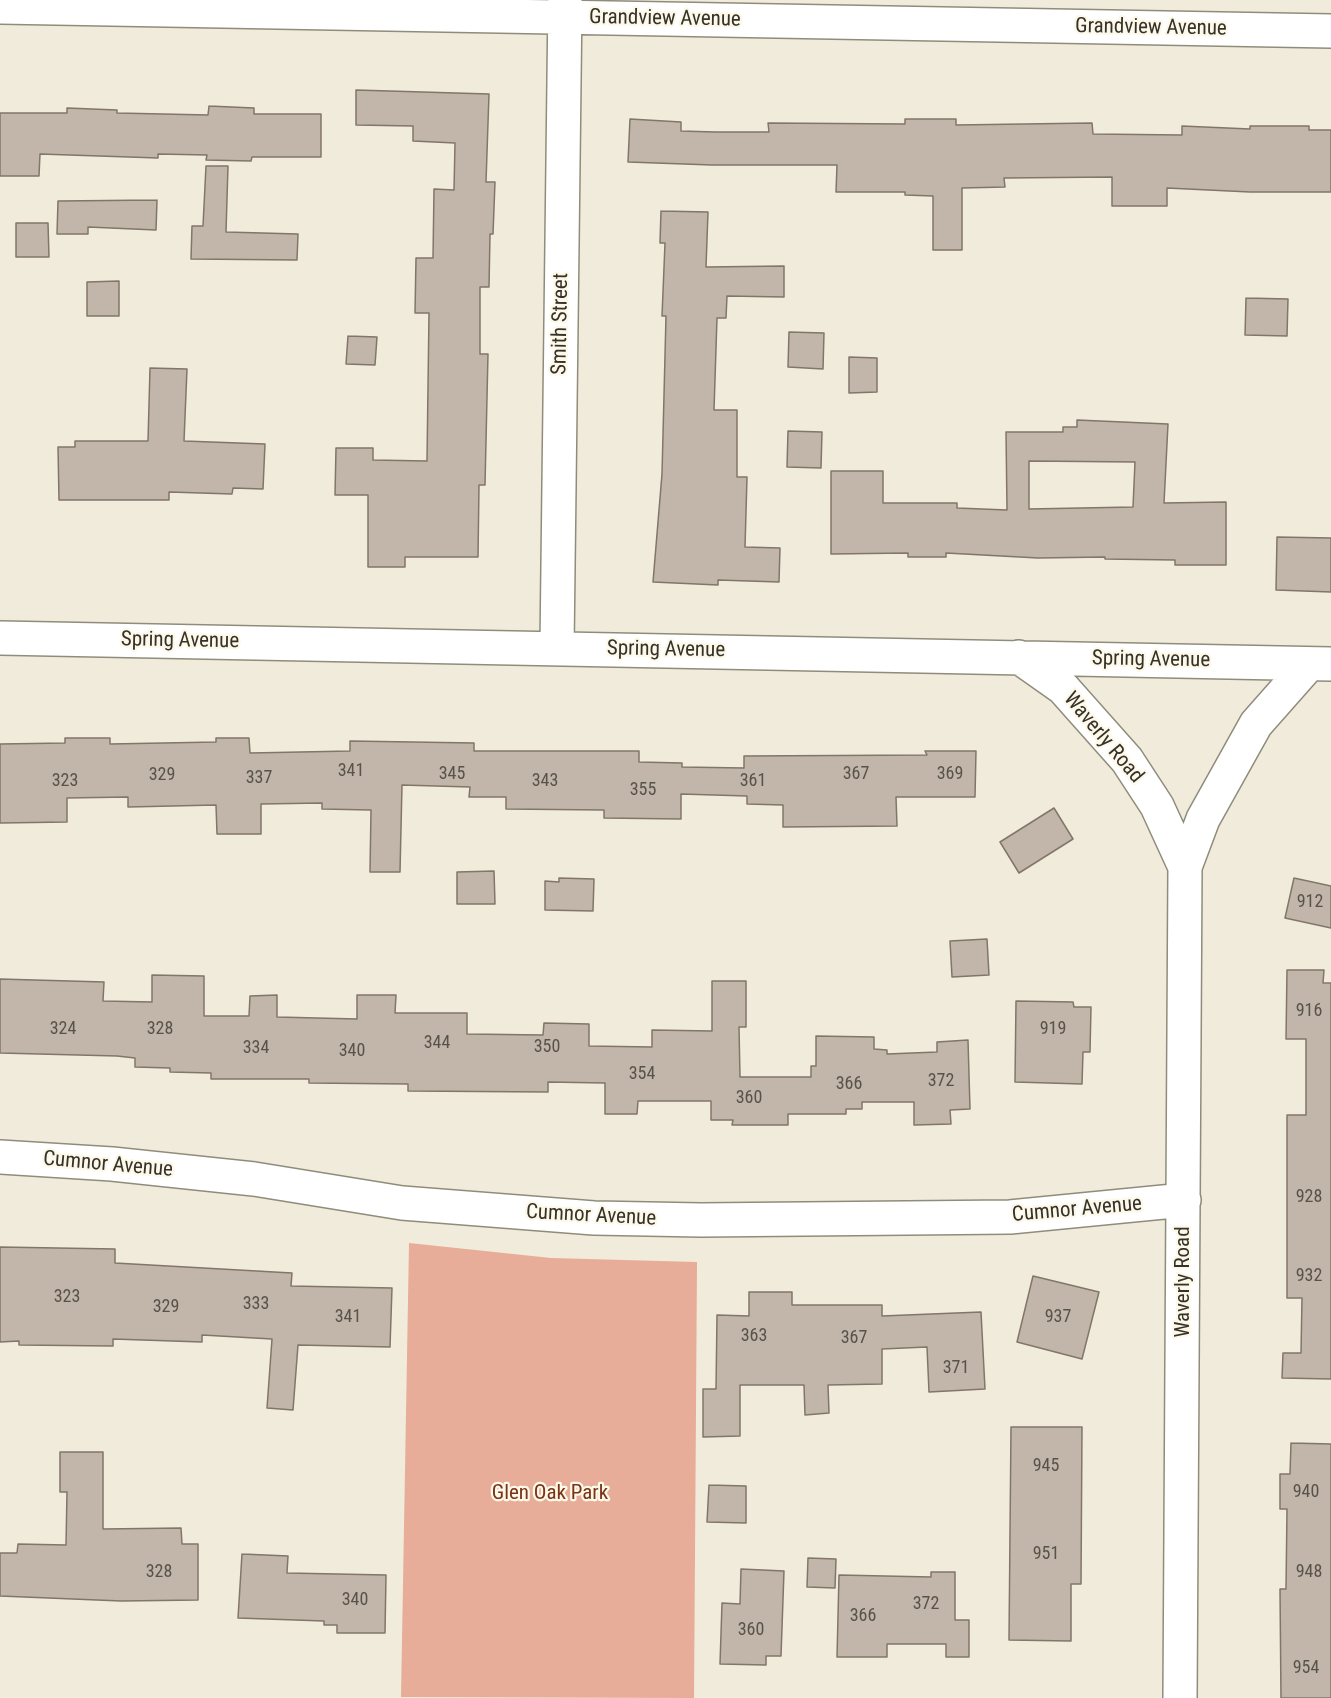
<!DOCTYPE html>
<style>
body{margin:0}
canvas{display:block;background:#f0ebda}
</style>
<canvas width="1331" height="1698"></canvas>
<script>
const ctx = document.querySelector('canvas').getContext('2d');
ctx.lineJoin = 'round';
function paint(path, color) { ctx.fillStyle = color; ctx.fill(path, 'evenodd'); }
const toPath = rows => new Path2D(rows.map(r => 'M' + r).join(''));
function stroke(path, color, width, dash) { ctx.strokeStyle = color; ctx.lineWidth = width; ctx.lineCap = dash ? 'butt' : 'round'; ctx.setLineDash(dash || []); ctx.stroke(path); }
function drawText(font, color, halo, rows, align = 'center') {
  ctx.font = font + ' "Roboto Condensed",sans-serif'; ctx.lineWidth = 4.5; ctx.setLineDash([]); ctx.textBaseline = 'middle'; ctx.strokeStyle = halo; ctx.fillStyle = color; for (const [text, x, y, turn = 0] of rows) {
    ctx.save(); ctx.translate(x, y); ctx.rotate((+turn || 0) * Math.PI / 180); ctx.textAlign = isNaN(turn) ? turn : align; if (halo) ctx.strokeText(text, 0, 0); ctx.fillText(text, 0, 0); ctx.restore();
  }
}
paint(toPath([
 [409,1243,551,1258,697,1262,694,1698,401,1697]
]), '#e7ad99');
const building = toPath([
 [356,90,489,94,486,182,495,182,493,234,490,234,489,287,480,287,480,354,488,354,485,485,479,485,478,557,405,557,405,567,368,567,368,495,335,495,336,448,373,448,373,460,427,461,429,313,415,313,416,258,433,258,434,189,454,190,455,143,413,141,413,126,356,125,356,90],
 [209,106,254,108,254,114,321,114,321,157,252,157,251,161,206,160,207,155,158,154,158,158,40,154,39,176,0,176,0,113,67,113,67,108,117,110,117,113,208,115,209,106],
 [630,119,681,122,681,131,715,132,769,132,768,123,905,124,905,119,956,119,956,125,1092,123,1093,134,1182,135,1182,126,1250,129,1250,126,1309,126,1309,130,1331,130,1331,192,1250,192,1167,188,1167,206,1112,206,1112,177,1004,178,1005,187,962,188,962,250,933,250,933,196,905,195,905,192,836,192,837,165,712,165,628,162,630,119],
 [206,166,228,166,226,232,298,234,297,260,191,259,192,226,203,226,206,166],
 [157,200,156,230,88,227,88,234,57,234,58,201,157,200],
 [661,211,708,212,706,267,784,266,784,297,727,296,726,318,717,318,714,410,737,410,737,477,747,477,745,547,780,548,779,582,718,580,718,585,653,582,662,474,666,316,662,316,665,243,660,243,661,211],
 [16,223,48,223,49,257,16,257,16,223],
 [119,281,119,316,87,316,87,282,119,281],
 [1246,298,1288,299,1287,336,1245,335,1246,298],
 [789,332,824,333,823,369,788,367,789,332],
 [348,336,377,337,375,365,346,364,348,336],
 [849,357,877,358,877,392,849,393,849,357],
 [150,368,187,369,184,441,265,444,263,489,233,488,232,494,169,492,169,500,59,500,58,447,75,447,75,441,148,441,150,368],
 [1077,420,1168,424,1164,503,1226,502,1226,565,1175,565,1175,560,1105,559,1105,557,1038,558,946,553,946,557,908,557,908,553,831,554,831,471,883,471,883,503,957,503,957,508,1007,510,1006,432,1063,432,1063,427,1077,427,1077,420],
 [1029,461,1135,462,1133,507,1029,509,1029,461],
 [788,431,822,432,821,468,787,467,788,431],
 [1277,537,1331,538,1331,592,1276,590,1277,537],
 [65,738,110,738,110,744,216,742,216,738,249,738,250,753,350,751,350,741,474,743,474,751,639,751,639,762,682,763,682,767,744,768,744,756,927,755,925,751,976,751,975,797,896,797,897,826,783,827,783,805,747,804,747,796,681,794,681,819,604,818,604,810,506,809,506,797,469,797,470,787,402,785,400,872,370,872,371,810,322,809,322,803,261,804,261,834,217,834,216,805,128,807,128,797,67,798,67,822,0,823,0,744,65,743,65,738],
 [1054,808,1073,839,1019,873,1000,842,1054,808],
 [494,871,495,904,457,904,457,872,494,871],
 [559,878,594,879,593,911,545,910,545,881,559,882,559,878],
 [1294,878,1331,886,1331,928,1285,918,1294,878],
 [987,939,989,975,952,977,950,941,987,939],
 [1287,970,1324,970,1323,983,1331,983,1331,1379,1282,1378,1283,1353,1301,1353,1302,1298,1287,1298,1287,1115,1306,1115,1306,1039,1286,1039,1287,970],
 [152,975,204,976,204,1016,249,1016,250,996,277,995,277,1017,357,1019,357,995,396,995,395,1013,467,1013,467,1034,543,1035,544,1023,589,1024,589,1046,652,1047,652,1030,712,1031,712,981,746,981,746,1027,739,1027,740,1077,811,1077,811,1066,816,1066,816,1036,874,1037,874,1049,887,1050,887,1054,937,1052,937,1042,968,1040,970,1109,950,1110,951,1124,914,1125,914,1102,862,1102,862,1109,846,1109,846,1114,788,1114,788,1125,732,1125,733,1120,711,1120,711,1101,638,1101,637,1114,605,1114,605,1083,548,1082,548,1092,408,1091,408,1084,309,1083,309,1079,211,1079,211,1073,170,1072,170,1068,135,1067,135,1058,117,1056,0,1053,0,979,104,982,103,1001,152,1002,152,975],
 [1016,1001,1073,1002,1074,1007,1091,1007,1090,1052,1083,1052,1082,1084,1015,1082,1016,1001],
 [0,1247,115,1249,115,1263,292,1273,291,1286,392,1288,390,1347,298,1345,293,1410,267,1408,272,1339,202,1335,202,1342,113,1339,113,1346,19,1345,19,1341,0,1342,0,1247],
 [1033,1276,1099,1292,1082,1359,1017,1342,1033,1276],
 [749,1292,792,1292,792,1305,882,1305,882,1316,981,1312,985,1389,929,1392,927,1347,882,1349,882,1384,828,1385,829,1413,805,1415,804,1385,740,1385,740,1436,703,1437,703,1389,716,1389,717,1315,749,1316,749,1292],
 [1011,1427,1082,1427,1081,1584,1071,1584,1071,1641,1009,1640,1011,1427],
 [1291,1443,1331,1444,1331,1698,1281,1698,1280,1589,1286,1589,1287,1509,1280,1509,1280,1474,1290,1474,1291,1443],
 [60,1452,103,1452,103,1529,181,1528,182,1544,198,1544,198,1600,121,1601,0,1596,0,1553,17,1553,18,1544,66,1545,67,1492,60,1492,60,1452],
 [709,1485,746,1486,746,1523,707,1522,709,1485],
 [242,1554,288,1556,287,1573,386,1575,385,1633,337,1633,337,1625,324,1625,324,1621,238,1618,242,1554],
 [808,1558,836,1559,835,1588,807,1587,808,1558],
 [741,1569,784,1571,781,1656,766,1656,766,1665,720,1664,722,1603,740,1604,741,1569],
 [931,1572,955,1572,955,1620,969,1620,969,1657,946,1657,946,1644,887,1644,887,1657,837,1657,839,1575,931,1577,931,1572]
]);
paint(building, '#c2b5a9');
stroke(building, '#82766a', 1.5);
const minor = toPath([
 [0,7,1331,31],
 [0,638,1331,664],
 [557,647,565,0],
 [1019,657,1063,688,1127,760,1157,806,1185,867,1180,1698],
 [1185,867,1203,819,1256,724,1309,664],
 [0,1157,112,1164,254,1179,402,1203,594,1218,701,1220,1010,1217,1184,1200]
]);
stroke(minor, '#908c7c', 36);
stroke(minor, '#fff', 33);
drawText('18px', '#58534a', null, [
 ["341",351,771],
 ["345",452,774],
 ["367",856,774],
 ["369",950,774],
 ["329",162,775],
 ["337",259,778],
 ["323",65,781],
 ["343",545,781],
 ["361",753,781],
 ["355",643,790],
 ["912",1310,902],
 ["916",1309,1011],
 ["324",63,1029],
 ["328",160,1029],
 ["919",1053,1029],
 ["344",437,1043],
 ["350",547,1047],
 ["334",256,1048],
 ["340",352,1051],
 ["354",642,1074],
 ["372",941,1081],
 ["366",849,1084],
 ["360",749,1098],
 ["928",1309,1197],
 ["932",1309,1276],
 ["323",67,1297],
 ["333",256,1304],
 ["329",166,1307],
 ["341",348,1317],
 ["937",1058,1317],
 ["363",754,1336],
 ["367",854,1338],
 ["371",956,1368],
 ["945",1046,1466],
 ["940",1306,1492],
 ["951",1046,1554],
 ["328",159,1572],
 ["948",1309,1572],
 ["340",355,1600],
 ["372",926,1604],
 ["366",863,1616],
 ["360",751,1630],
 ["954",1306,1668]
]);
drawText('21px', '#34322b', '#fdf8e7', [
 ["Grandview Avenue",665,19,1],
 ["Grandview Avenue",1151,28,1],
 ["Smith Street",561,324,-89],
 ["Spring Avenue",180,641,1],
 ["Spring Avenue",666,650,1],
 ["Spring Avenue",1151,660,1],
 ["Waverly Road",1103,738,50],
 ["Cumnor Avenue",108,1165,5],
 ["Cumnor Avenue",1077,1210,-5],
 ["Cumnor Avenue",591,1216,3],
 ["Waverly Road",1184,1282,-90]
]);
drawText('21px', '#783318', '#fdf8e7', [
 ["Glen Oak Park",550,1494]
]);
</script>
